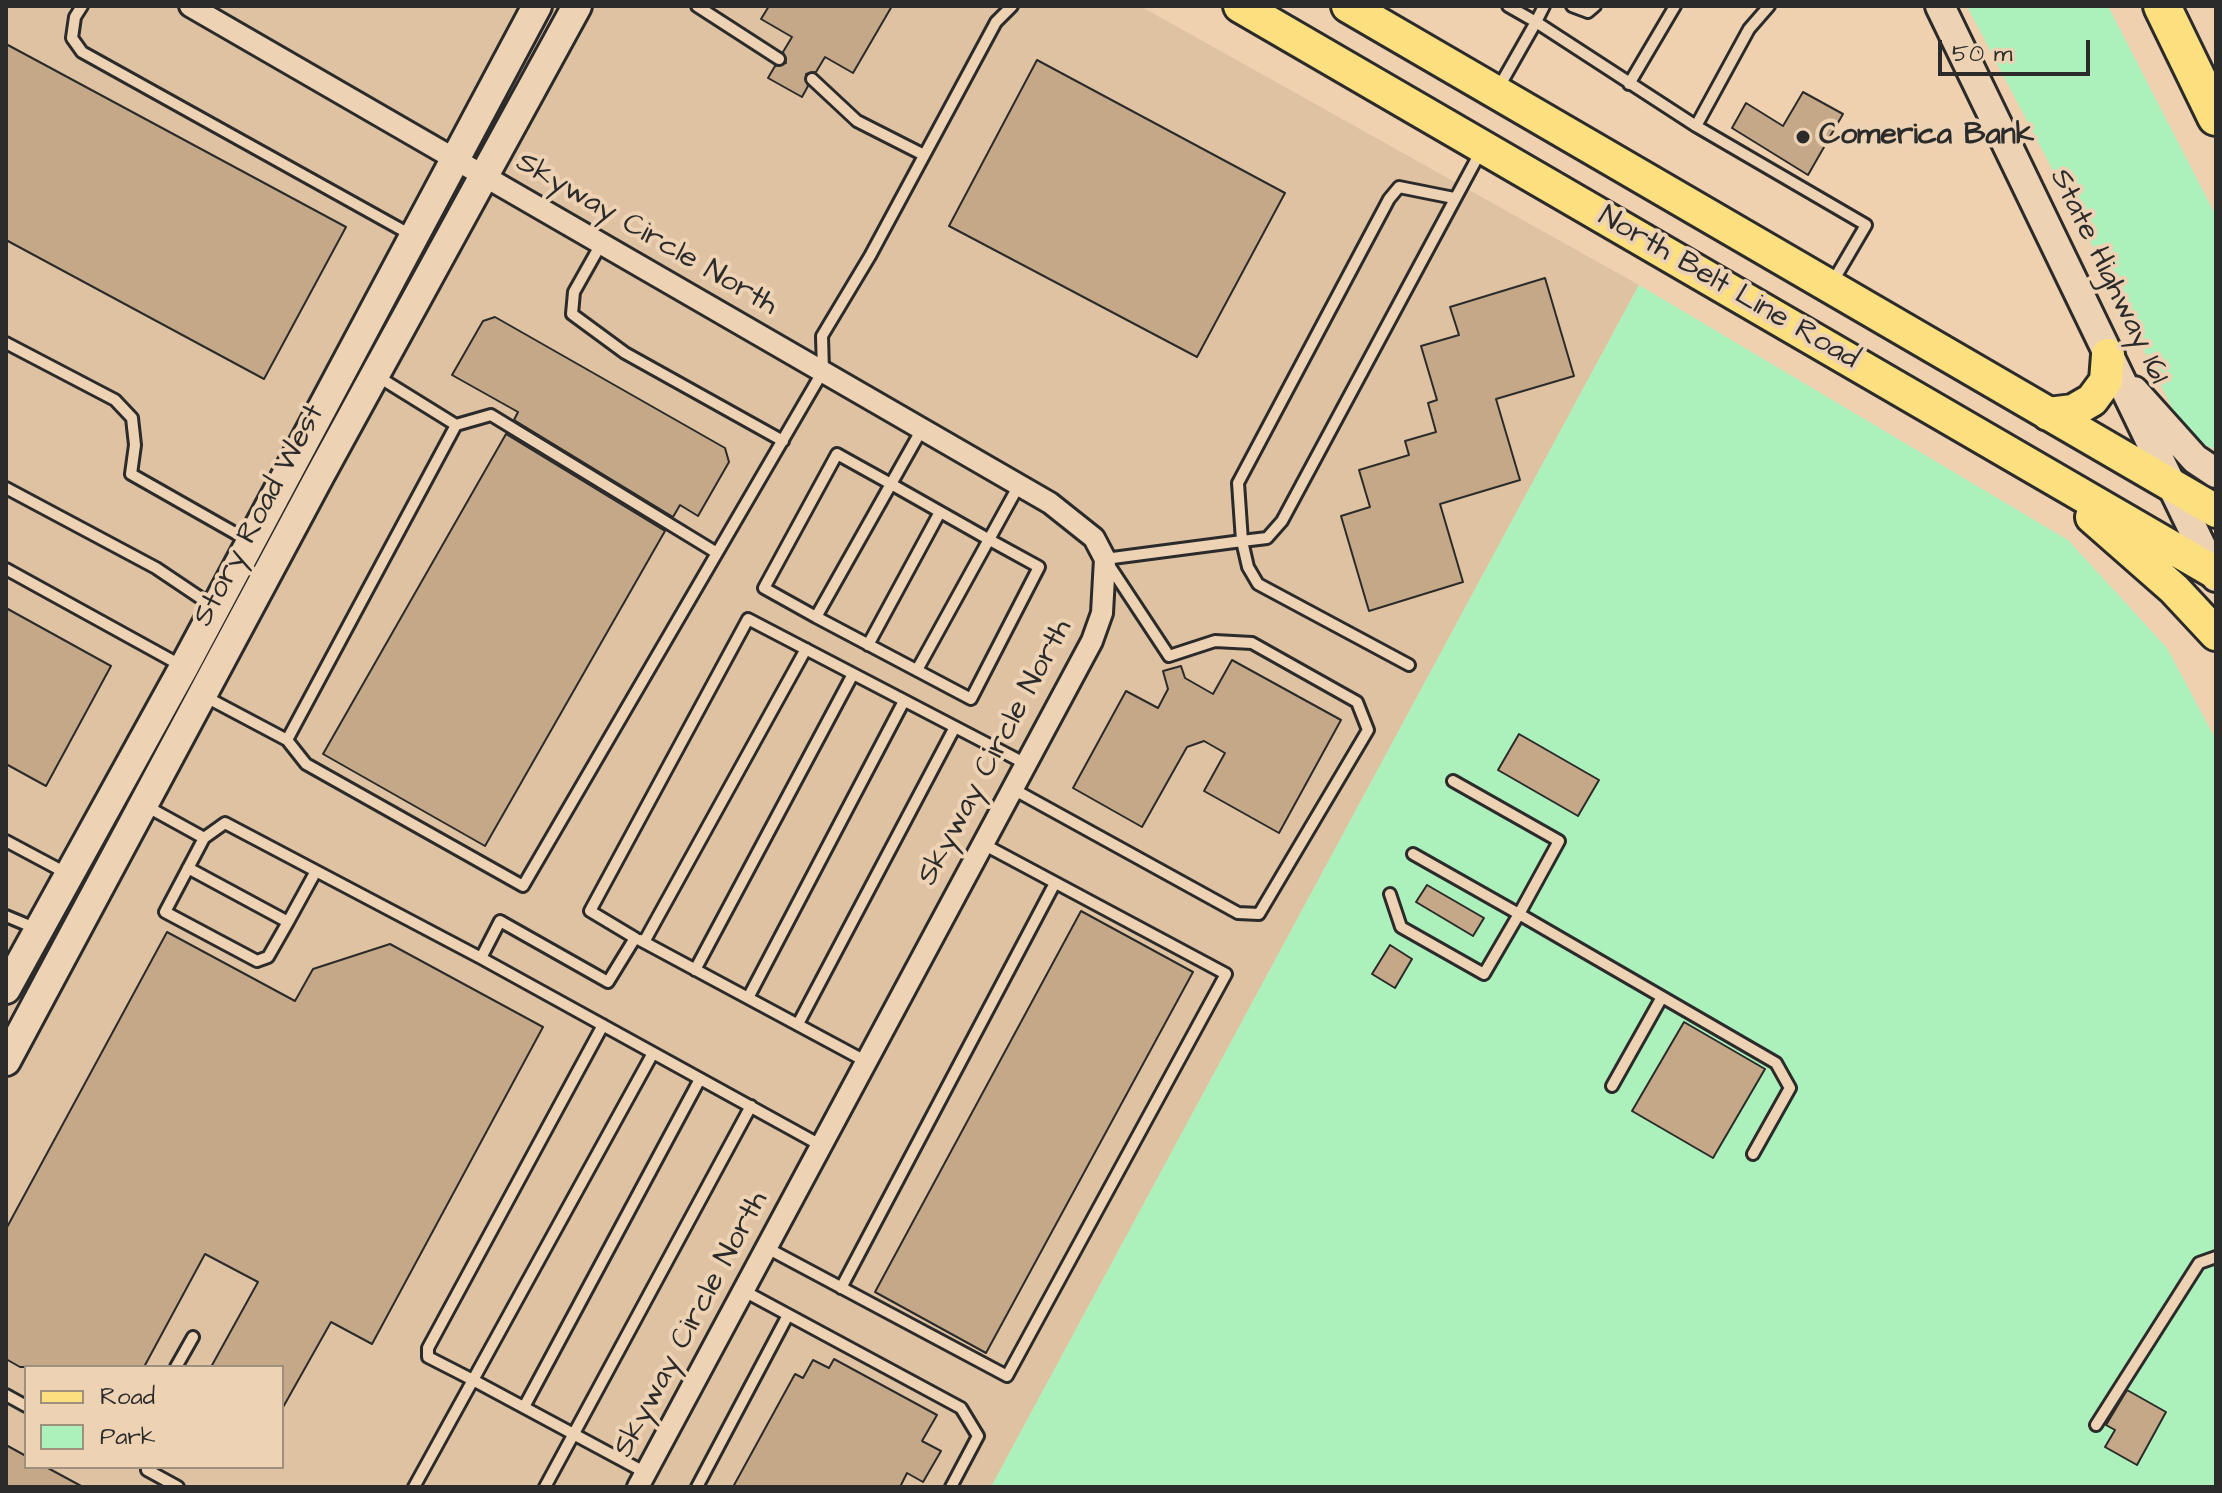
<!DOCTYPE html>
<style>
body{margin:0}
#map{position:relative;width:2222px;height:1493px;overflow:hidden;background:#efd1af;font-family:"Architects Daughter",sans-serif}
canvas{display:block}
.frame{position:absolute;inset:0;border:8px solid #2b2b2b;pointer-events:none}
.legend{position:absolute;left:24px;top:1365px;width:260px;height:104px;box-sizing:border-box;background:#edd2b4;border:2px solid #9f8f7d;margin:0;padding:10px 14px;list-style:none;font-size:24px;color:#2b2b2b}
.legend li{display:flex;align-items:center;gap:16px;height:40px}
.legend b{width:40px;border:2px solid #9f8f7d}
.scale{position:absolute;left:1938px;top:40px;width:152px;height:36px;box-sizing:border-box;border:4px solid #2b2b2b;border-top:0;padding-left:10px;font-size:24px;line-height:28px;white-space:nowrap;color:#2b2b2b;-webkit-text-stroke:6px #edd2b4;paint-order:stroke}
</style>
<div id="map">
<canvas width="2222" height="1493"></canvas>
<div class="frame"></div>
<ul class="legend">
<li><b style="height:10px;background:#fce080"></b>Road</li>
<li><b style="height:22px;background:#acf1bc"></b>Park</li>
</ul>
<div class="scale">50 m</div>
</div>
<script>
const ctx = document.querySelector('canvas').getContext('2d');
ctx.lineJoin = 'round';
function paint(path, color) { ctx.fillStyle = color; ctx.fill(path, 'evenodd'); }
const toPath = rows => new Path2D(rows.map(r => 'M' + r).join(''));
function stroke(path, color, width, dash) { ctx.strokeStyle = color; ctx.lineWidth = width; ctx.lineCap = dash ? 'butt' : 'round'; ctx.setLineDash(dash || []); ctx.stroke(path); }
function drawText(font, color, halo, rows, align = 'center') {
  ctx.font = font + ' "Architects Daughter",sans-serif'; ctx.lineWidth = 8; ctx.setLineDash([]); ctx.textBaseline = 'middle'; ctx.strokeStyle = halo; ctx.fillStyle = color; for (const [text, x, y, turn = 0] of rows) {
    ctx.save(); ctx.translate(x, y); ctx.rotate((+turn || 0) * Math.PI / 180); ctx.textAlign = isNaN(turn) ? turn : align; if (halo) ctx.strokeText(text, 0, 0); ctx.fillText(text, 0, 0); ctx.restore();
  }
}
paint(toPath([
 [6,6,1140,6,1639,285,991,1487,6,1487],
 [26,1367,282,1367,282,1467,26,1467]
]), '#dec2a1');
paint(toPath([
 [1967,6,2108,6,2216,216,2216,450,2188,436,2180,424,2093,247],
 [1639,285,2068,540,2167,648,2216,740,2216,1487,991,1487]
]), '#acf1bc');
const building = toPath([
 [769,6,892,6,853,73,825,57,816,72,806,74,808,86,802,97,768,78,775,66,786,63,783,52,792,37,761,19,769,6],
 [6,44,346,227,264,379,6,240,6,44],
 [1037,60,1285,193,1197,357,949,226,1037,60],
 [1803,92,1843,114,1808,175,1732,128,1746,103,1783,126,1803,92],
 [1545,278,1574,376,1496,399,1520,480,1440,504,1463,582,1369,611,1341,516,1370,507,1359,470,1409,455,1405,441,1436,432,1428,403,1437,400,1421,346,1459,335,1450,307,1545,278],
 [495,317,725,448,729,462,698,516,680,505,673,517,514,420,518,412,452,375,483,321,495,317],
 [506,434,665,531,485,846,323,754,506,434],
 [6,608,111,666,46,786,6,764,6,608],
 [1232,660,1341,720,1279,833,1204,791,1225,753,1204,741,1187,747,1142,827,1073,788,1126,691,1158,708,1168,689,1163,671,1181,666,1185,678,1213,694,1232,660],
 [1519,734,1599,780,1578,816,1498,770,1519,734],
 [1427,885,1484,918,1473,936,1416,902,1427,885],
 [1081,911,1193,972,986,1353,875,1292,1081,911],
 [167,932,295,1001,313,969,390,944,543,1027,372,1344,331,1322,282,1409,282,1367,211,1367,258,1282,205,1254,144,1367,20,1367,6,1359,6,1229,167,932],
 [1390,945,1412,959,1395,988,1372,974,1390,945],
 [1684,1022,1765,1069,1713,1158,1632,1111,1684,1022],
 [834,1359,937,1415,922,1441,941,1451,923,1482,907,1473,900,1487,733,1487,795,1374,803,1378,813,1360,829,1368,834,1359],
 [2127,1390,2166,1412,2137,1465,2105,1447,2115,1430,2106,1425,2127,1390],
 [6,1445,26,1456,26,1467,46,1467,83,1487,6,1487,6,1445]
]);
paint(building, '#c4a887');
stroke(building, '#2b2b2b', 2);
const lane = toPath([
 [82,6,75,17,72,38,82,52,413,236],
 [697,6,779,59],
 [1544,6,1536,22,1696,126,1866,225,1832,283],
 [1572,6,1588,12,1595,6],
 [812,79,857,121,924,155],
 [1629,84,1675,6],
 [1499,87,1536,22,1508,6],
 [1696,126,1749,29,1769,6],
 [601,244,574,292,572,314,625,353,783,441],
 [6,343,115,400,132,418,135,445,131,474,249,541],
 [377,376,456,425,491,415,717,553],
 [6,488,156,568,214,607],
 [6,569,182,666],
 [816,617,764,588,837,454,891,484,988,539,1039,567,971,699,816,617,891,484,922,429],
 [868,645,940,512],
 [1409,665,1258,584,1248,567,1242,541,1267,538,1282,521,1482,149],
 [917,670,1019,485],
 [204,696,287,740,306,764,523,886,823,371,822,336,870,256,996,22,1012,6],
 [287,740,456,425],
 [1013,789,1238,913,1259,914,1368,730,1357,702,1252,643,1215,641,1169,656,1105,559,1242,541,1238,483,1389,199,1399,187,1454,198],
 [146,806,204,838,225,823,481,958,822,1146],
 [204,838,165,912,257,961,268,957,288,922],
 [6,841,66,873],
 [1413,854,1519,914,1559,841,1453,781],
 [188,868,288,922,316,871],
 [1390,894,1401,927,1484,974,1519,914,1776,1063,1790,1088,1753,1154],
 [6,916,37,929],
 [640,940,867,1062],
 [644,942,806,649],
 [481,958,500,921,608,982,635,938,590,911,748,619,1026,764],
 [695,970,853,674],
 [748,998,904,701],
 [798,1024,955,727],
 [603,1025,428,1348,428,1357,473,1380,653,1053],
 [1612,1086,1662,997],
 [767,1248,1007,1376,1226,974,983,844],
 [841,1288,1055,883],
 [744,1291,961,1408,978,1436,951,1487],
 [176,1367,193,1337],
 [6,1395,26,1406],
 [524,1407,700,1079],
 [2096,1425,2199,1263,2216,1257],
 [147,1470,178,1487],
 [414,1487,473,1380,646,1473],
 [545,1487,751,1106],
 [697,1487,788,1315]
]);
const street = toPath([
 [190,6,1050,503,1094,538,1105,559,1102,613,1092,641,638,1487]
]);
const secondary = toPath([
 [1940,6,2216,577],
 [2134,391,2195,459,2216,473],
 [6,989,184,667,537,6],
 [6,1061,320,475,577,6]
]);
const primary = toPath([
 [1240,6,2216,573],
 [1348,6,2216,511],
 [2048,414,2073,411,2092,400,2106,381,2108,355],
 [2092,517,2174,589,2216,634]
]);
const highway = toPath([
 [2162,6,2216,117]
]);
stroke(lane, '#2b2b2b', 16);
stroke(street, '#2b2b2b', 26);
stroke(secondary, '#2b2b2b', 34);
stroke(primary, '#2b2b2b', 38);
stroke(highway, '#2b2b2b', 42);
stroke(lane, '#edd2b4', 10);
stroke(street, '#edd2b4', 20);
stroke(secondary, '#edd2b4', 28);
stroke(primary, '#fce080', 32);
stroke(highway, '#fce080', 36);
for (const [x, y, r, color] of [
 [1803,137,8,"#2b2b2b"]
]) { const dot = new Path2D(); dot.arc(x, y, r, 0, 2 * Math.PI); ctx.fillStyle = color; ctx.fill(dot); stroke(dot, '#edd2b4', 3); }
drawText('bold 30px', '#2b2b2b', '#edd2b4', [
 ["Comerica Bank",1819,137]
], 'left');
drawText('30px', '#2b2b2b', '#edd2b4', [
 ["Skyway Circle North",646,235,30],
 ["State Highway 161",2108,277,64],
 ["North Belt Line Road",1728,289,30],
 ["Story Road West",260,516,-62],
 ["Skyway Circle North",996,753,-62],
 ["Skyway Circle North",692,1325,-62]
]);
</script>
